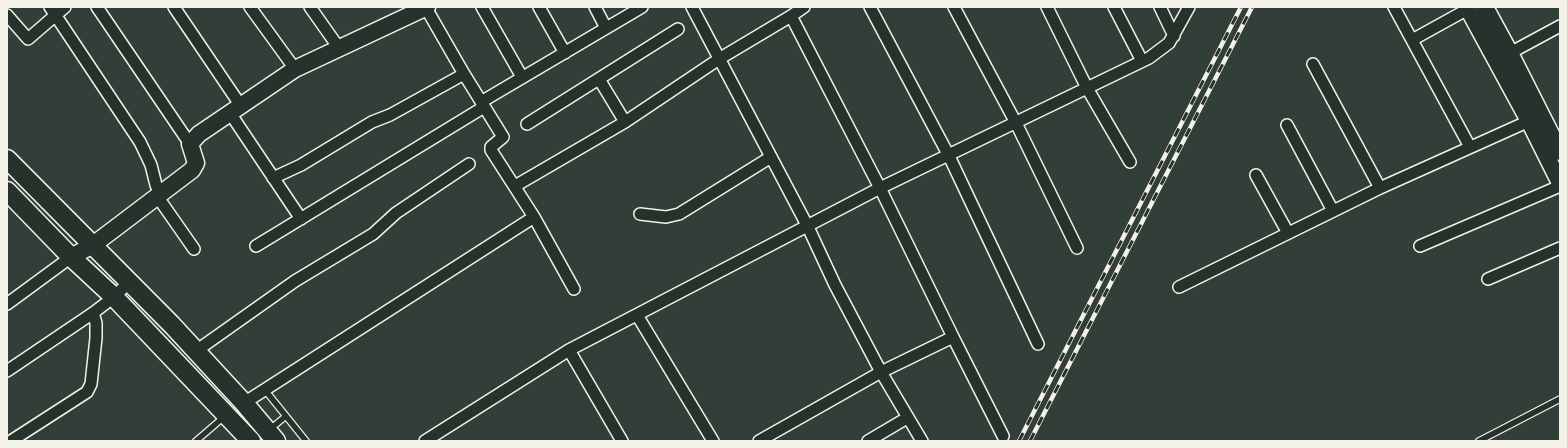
<!DOCTYPE html>
<style>
body{margin:0}
#map{position:relative;width:1567px;height:448px;overflow:hidden;background:#323e38;font-family:"Balsamiq Sans",sans-serif}
canvas{display:block}
.frame{position:absolute;inset:0;border:8px solid #f4f1e8;pointer-events:none}
</style>
<div id="map">
<canvas width="1567" height="448"></canvas>
<div class="frame"></div>
</div>
<script>
const ctx = document.querySelector('canvas').getContext('2d');
ctx.lineJoin = 'round';
const toPath = rows => new Path2D(rows.map(r => 'M' + r).join(''));
function stroke(path, color, width, dash) { ctx.strokeStyle = color; ctx.lineWidth = width; ctx.lineCap = dash ? 'butt' : 'round'; ctx.setLineDash(dash || []); ctx.stroke(path); }
const lane = toPath([
 [265,390,306,441],
 [269,430,286,416],
 [196,441,225,416],
 [1479,441,1560,399]
]);
const street = toPath([
 [50,7,140,142,151,165,156,185,160,194],
 [97,7,190,144],
 [174,7,241,106],
 [250,7,295,69],
 [310,7,339,48],
 [482,7,522,77],
 [539,7,565,53],
 [595,7,606,28],
 [692,7,808,227,835,285,881,372,922,441],
 [870,7,949,156,1038,344],
 [954,7,1016,123,1077,248],
 [1047,7,1087,88,1130,162],
 [1114,7,1142,61],
 [1160,7,1174,36],
 [1394,7,1470,147],
 [426,8,464,74],
 [7,15,28,39,65,7],
 [1412,40,1468,9],
 [1510,53,1560,26],
 [1313,64,1380,188],
 [599,79,625,122],
 [481,102,642,7],
 [230,113,301,219],
 [527,124,678,29],
 [1287,125,1333,211],
 [1256,175,1288,233],
 [515,186,625,122,719,59,791,16],
 [157,196,194,249],
 [640,214,666,217,679,214,771,157],
 [534,217,574,289],
 [256,246,484,107],
 [1420,246,1560,186],
 [1488,279,1560,248],
 [1179,287,1380,188,1529,121],
 [7,304,71,257],
 [637,315,713,441],
 [953,337,1003,436],
 [569,350,622,441],
 [196,351,295,281,373,234,396,213,469,164],
 [7,371,93,313,114,297,129,282],
 [244,403,534,217,491,150,491,147,503,137,464,74,390,115,372,122,301,165,273,178],
 [11,441,87,392,91,384,96,338,96,323,93,313],
 [425,441,569,350,880,188,1149,58,1169,43,1189,7],
 [759,441,881,372,953,337,880,188,791,16,804,7],
 [868,441,907,418]
]);
const secondary = toPath([
 [1467,7,1529,121,1560,183],
 [1485,7,1510,53,1560,152],
 [71,257,93,245,192,170,196,163,190,144,199,134,295,69,427,7]
]);
const primary = toPath([
 [7,159,172,325,244,403,276,441],
 [7,191,71,257,114,297,251,441]
]);
stroke(lane, '#f4f1e8', 8);
stroke(street, '#f4f1e8', 14);
stroke(secondary, '#f4f1e8', 19);
stroke(primary, '#f4f1e8', 21);
stroke(lane, '#26332d', 5.5);
stroke(street, '#26332d', 11);
stroke(secondary, '#26332d', 16);
stroke(primary, '#26332d', 18);
const rail = toPath([
 [1019,441,1241,7],
 [1030,441,1252,7]
]);
stroke(rail, '#f4f1e8', 4.5);
stroke(rail, '#26332d', 3, [9]);
</script>
